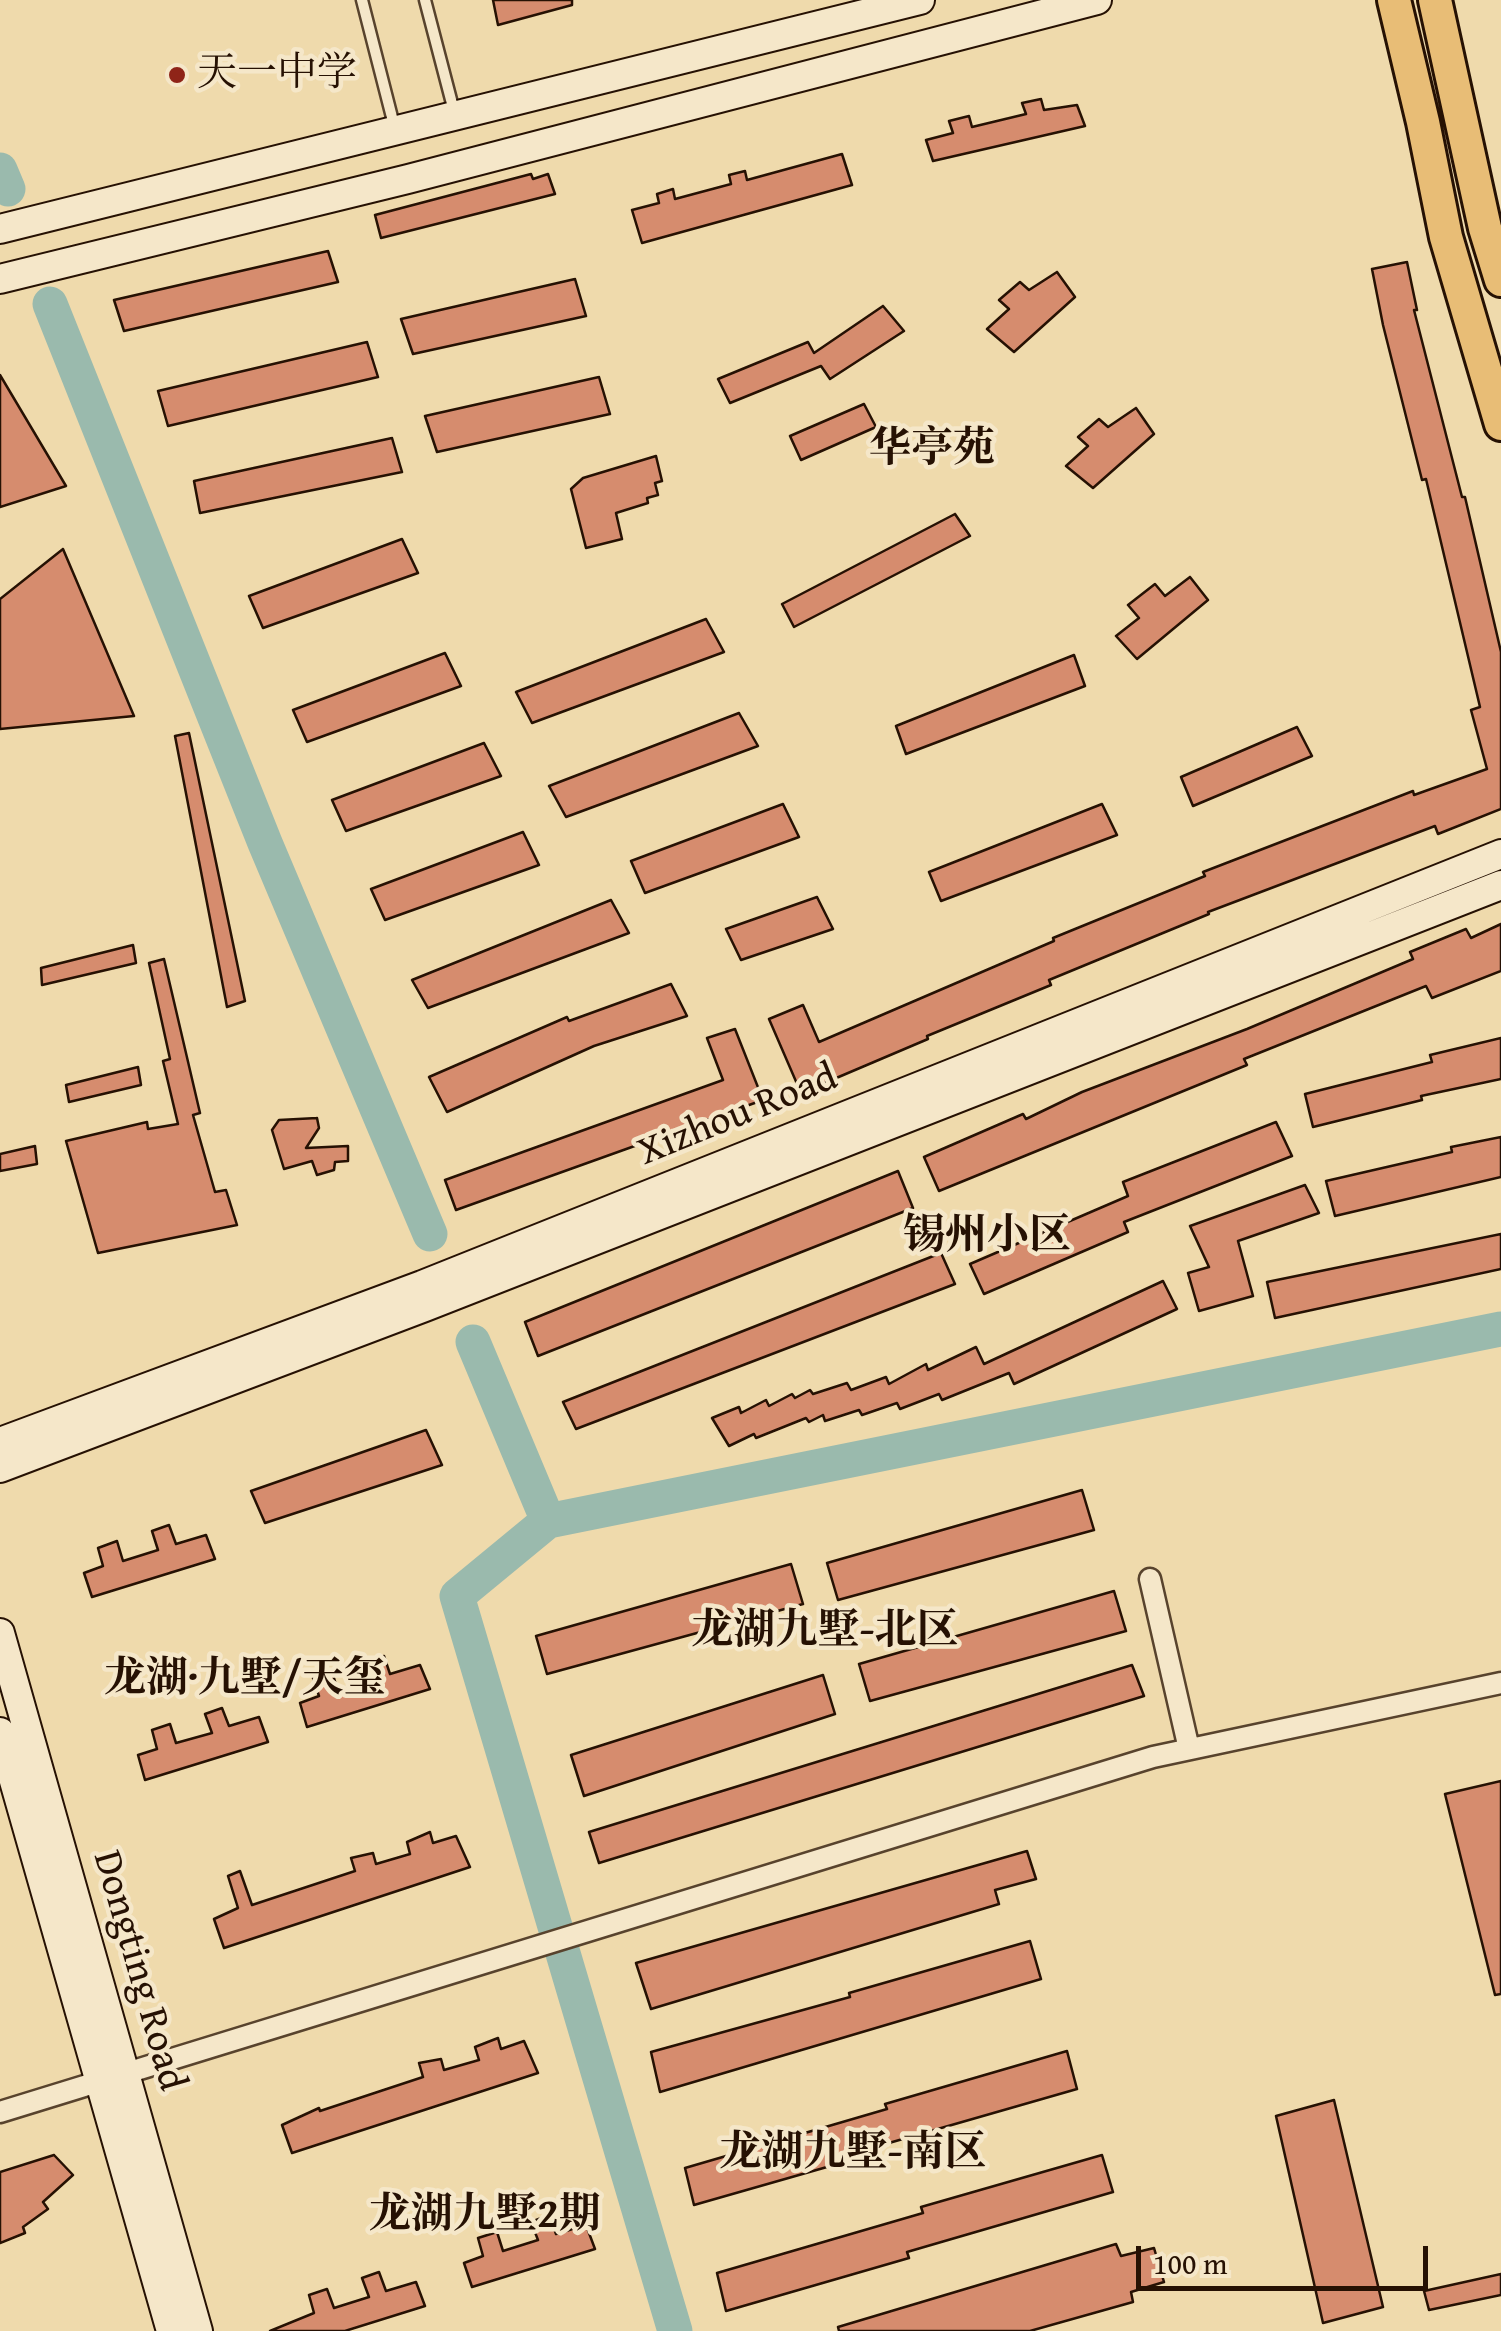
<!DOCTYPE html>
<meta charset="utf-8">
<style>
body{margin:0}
#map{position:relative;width:1501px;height:2331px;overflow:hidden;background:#efdaac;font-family:"Gentium Book Plus",serif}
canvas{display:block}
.scale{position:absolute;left:1136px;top:2246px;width:292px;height:45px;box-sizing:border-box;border:5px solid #261103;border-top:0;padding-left:12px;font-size:30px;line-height:35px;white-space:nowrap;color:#261103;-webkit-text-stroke:8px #f5e7c9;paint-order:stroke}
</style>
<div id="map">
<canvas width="1501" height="2331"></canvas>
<div class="scale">100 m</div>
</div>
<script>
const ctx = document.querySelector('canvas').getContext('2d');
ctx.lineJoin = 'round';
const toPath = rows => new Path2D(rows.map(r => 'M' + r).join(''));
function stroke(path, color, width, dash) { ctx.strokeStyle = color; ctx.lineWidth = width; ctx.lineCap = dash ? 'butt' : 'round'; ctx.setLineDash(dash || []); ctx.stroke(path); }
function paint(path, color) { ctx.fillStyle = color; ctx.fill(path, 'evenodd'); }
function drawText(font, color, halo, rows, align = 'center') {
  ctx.font = font + ' "Gentium Book Plus","Noto Serif SC",serif'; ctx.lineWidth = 9; ctx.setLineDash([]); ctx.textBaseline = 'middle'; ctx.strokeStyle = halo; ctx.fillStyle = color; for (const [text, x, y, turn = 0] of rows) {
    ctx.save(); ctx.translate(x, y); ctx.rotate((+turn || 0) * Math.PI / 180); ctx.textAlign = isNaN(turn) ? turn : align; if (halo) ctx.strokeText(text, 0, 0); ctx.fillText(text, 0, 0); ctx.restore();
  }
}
stroke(toPath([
 [0,170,8,189],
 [50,304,265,843,430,1234],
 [473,1342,548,1521,1501,1329],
 [548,1521,457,1596,675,2331]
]), '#9abaad', 35);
const building = toPath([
 [493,0,572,0,572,5,498,25,493,0],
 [1041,99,1044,110,1077,105,1085,126,933,161,926,140,953,133,949,121,969,116,972,127,1026,114,1022,103,1041,99],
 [842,154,852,185,642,243,632,210,659,203,657,194,673,189,675,199,731,184,729,175,745,171,747,180,842,154],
 [531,174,533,179,548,174,555,194,381,238,375,215,531,174],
 [328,251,338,282,124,331,114,300,328,251],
 [1407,262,1417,310,1414,310,1462,497,1465,497,1501,652,1501,809,1438,834,1435,826,1208,912,1209,914,1049,980,1051,985,927,1036,928,1039,801,1093,769,1019,803,1005,819,1042,1054,941,1053,938,1205,876,1203,872,1413,791,1414,795,1487,769,1471,710,1480,707,1426,479,1422,480,1383,325,1372,269,1407,262],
 [1057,272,1075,297,1014,352,987,329,1009,309,999,300,1020,282,1029,290,1057,272],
 [575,279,586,316,413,354,401,319,575,279],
 [883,306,904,331,830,379,821,366,730,403,718,379,808,342,814,353,883,306],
 [367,342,378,377,168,426,158,391,367,342],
 [0,375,66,486,0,507,0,375],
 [599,377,610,414,437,452,425,416,599,377],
 [864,404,876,427,801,460,790,436,864,404],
 [1136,408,1154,434,1093,488,1066,466,1088,446,1078,437,1099,419,1108,427,1136,408],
 [392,438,402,472,200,513,194,481,392,438],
 [656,456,662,481,655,483,658,495,647,498,648,503,616,513,622,539,586,548,571,489,583,478,656,456],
 [955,514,970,536,794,627,782,604,955,514],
 [402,539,418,573,263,628,249,596,402,539],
 [63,549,134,716,0,729,0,599,63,549],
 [1190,577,1208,600,1137,659,1116,636,1139,618,1128,605,1155,584,1165,596,1190,577],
 [706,619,724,652,532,723,516,692,706,619],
 [445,653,461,686,307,742,293,710,445,653],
 [1074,655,1085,686,906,754,896,726,1074,655],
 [739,713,758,746,566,817,549,786,739,713],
 [1297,727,1312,756,1193,806,1181,777,1297,727],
 [189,733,245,1001,227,1007,175,736,189,733],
 [484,743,501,776,346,831,332,800,484,743],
 [783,804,799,837,645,893,631,861,783,804],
 [1102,804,1117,835,941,901,929,872,1102,804],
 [523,832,539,865,385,920,371,889,523,832],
 [817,897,833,929,741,960,726,929,817,897],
 [611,900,629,933,428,1008,412,980,611,900],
 [1501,924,1501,971,1432,998,1426,986,1244,1059,1247,1065,939,1191,924,1157,1023,1114,1026,1119,1082,1092,1247,1029,1413,959,1410,952,1466,929,1471,938,1501,924],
 [133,945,136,963,42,985,41,968,133,945],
 [164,959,200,1113,193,1115,215,1192,226,1190,237,1225,98,1253,66,1141,147,1122,148,1129,178,1124,163,1061,170,1059,149,963,164,959],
 [671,984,687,1016,594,1046,447,1112,429,1077,567,1017,569,1021,671,984],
 [735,1029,763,1100,456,1210,445,1180,723,1080,707,1038,735,1029],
 [1501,1038,1501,1079,1421,1096,1422,1100,1313,1127,1305,1094,1432,1062,1430,1055,1501,1038],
 [138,1067,141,1085,69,1102,66,1085,138,1067],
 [317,1118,319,1128,306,1148,348,1146,348,1161,335,1162,334,1170,317,1175,312,1161,284,1169,272,1130,279,1120,317,1118],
 [1276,1122,1292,1156,1124,1222,1128,1232,984,1294,970,1264,1128,1196,1123,1182,1276,1122],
 [1501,1137,1501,1177,1335,1216,1326,1181,1452,1152,1451,1147,1501,1137],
 [35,1146,37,1164,0,1171,0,1154,35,1146],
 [898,1171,913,1208,538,1356,525,1322,898,1171],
 [1305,1185,1319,1213,1238,1241,1253,1296,1199,1311,1188,1273,1209,1267,1190,1226,1305,1185],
 [1501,1234,1501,1269,1275,1318,1267,1282,1501,1234],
 [941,1253,955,1284,576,1429,563,1402,941,1253],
 [1163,1281,1177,1309,1014,1384,1009,1373,942,1400,939,1394,900,1409,897,1403,862,1415,859,1410,825,1421,823,1415,809,1422,806,1418,756,1438,754,1434,729,1446,712,1418,739,1407,741,1413,766,1400,769,1406,792,1394,795,1398,810,1390,813,1394,847,1383,851,1390,886,1377,889,1384,926,1364,928,1370,976,1347,984,1364,1163,1281],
 [426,1430,442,1465,265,1523,251,1491,426,1430],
 [1082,1490,1094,1530,838,1600,827,1563,1082,1490],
 [169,1525,176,1544,206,1535,215,1559,92,1597,84,1573,103,1566,98,1548,117,1541,123,1561,158,1550,152,1531,169,1525],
 [791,1564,803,1604,547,1674,536,1636,791,1564],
 [1114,1591,1126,1631,870,1701,859,1664,1114,1591],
 [384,1656,390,1674,420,1665,430,1689,307,1727,300,1703,319,1696,313,1678,332,1672,338,1691,373,1680,366,1662,384,1656],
 [1132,1665,1144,1696,599,1863,589,1832,1132,1665],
 [823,1675,835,1714,584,1796,571,1755,823,1675],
 [222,1708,229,1726,259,1717,268,1742,145,1780,138,1755,157,1749,152,1730,170,1724,176,1743,212,1733,205,1714,222,1708],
 [1501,1781,1501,1994,1495,1995,1445,1794,1501,1781],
 [430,1832,433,1843,456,1836,470,1867,224,1948,214,1919,238,1908,228,1876,240,1871,252,1905,355,1871,351,1858,373,1853,376,1864,410,1854,407,1842,430,1832],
 [1027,1851,1036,1879,995,1890,999,1904,651,2009,636,1963,1027,1851],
 [1030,1941,1041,1979,660,2092,651,2052,850,1997,849,1993,1030,1941],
 [498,2038,501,2049,524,2041,538,2073,292,2153,282,2125,319,2108,320,2111,423,2077,419,2063,441,2059,444,2070,479,2060,475,2047,498,2038],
 [1067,2051,1077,2089,875,2147,876,2153,694,2205,685,2168,887,2109,885,2104,1067,2051],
 [1334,2100,1383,2307,1323,2323,1276,2116,1334,2100],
 [54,2155,73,2175,43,2202,48,2209,23,2227,25,2233,0,2243,0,2172,54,2155],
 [1102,2155,1113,2192,907,2252,909,2258,726,2311,717,2273,923,2213,921,2207,1102,2155],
 [549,2215,556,2234,586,2225,595,2249,472,2287,464,2263,483,2256,478,2238,497,2232,503,2251,538,2240,531,2222,549,2215],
 [1116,2244,1121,2256,1154,2248,1164,2282,1131,2292,1133,2302,1030,2331,839,2331,838,2327,1116,2244],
 [379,2272,386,2291,416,2282,425,2306,345,2331,270,2331,314,2313,309,2295,327,2289,334,2308,369,2297,362,2278,379,2272],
 [1501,2274,1501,2295,1429,2310,1424,2291,1501,2274]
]);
paint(building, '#d68c6e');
stroke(building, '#261103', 2.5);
const lane = toPath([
 [362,0,395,129],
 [425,0,455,115]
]);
const street = toPath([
 [1150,1579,1189,1749],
 [0,2112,1153,1757,1501,1683]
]);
const secondary = toPath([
 [0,229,920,0],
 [0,279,408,179,1097,0],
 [0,1442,422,1285,1501,854],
 [0,1468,425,1307,1501,885],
 [0,1633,198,2331],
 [0,1732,171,2331]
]);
const primary = toPath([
 [1394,0,1423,122,1446,237,1501,424],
 [1435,0,1485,228,1501,280]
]);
stroke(lane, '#58432d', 15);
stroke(street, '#58432d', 25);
stroke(secondary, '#261103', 32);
stroke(primary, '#261103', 38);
stroke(lane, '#f5e7c9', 10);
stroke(street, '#f5e7c9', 20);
stroke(secondary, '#f5e7c9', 28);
stroke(primary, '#e8bd76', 32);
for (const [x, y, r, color] of [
 [177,75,10,"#8f2418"]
]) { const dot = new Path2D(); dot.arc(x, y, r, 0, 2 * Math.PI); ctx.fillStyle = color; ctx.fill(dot); stroke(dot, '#f5e7c9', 4); }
drawText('40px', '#261103', '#f5e7c9', [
 ["天一中学",197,75]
], 'left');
drawText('40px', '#261103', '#f5e7c9', [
 ["Xizhou Road",738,1116,-22],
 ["Dongting Road",138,1971,74]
]);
drawText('bold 42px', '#261103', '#f5e7c9', [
 ["华亭苑",932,450],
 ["锡州小区",987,1237],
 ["龙湖九墅-北区",825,1632],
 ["龙湖·九墅/天玺",245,1680],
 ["龙湖九墅-南区",853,2154],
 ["龙湖九墅2期",485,2216]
]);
</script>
